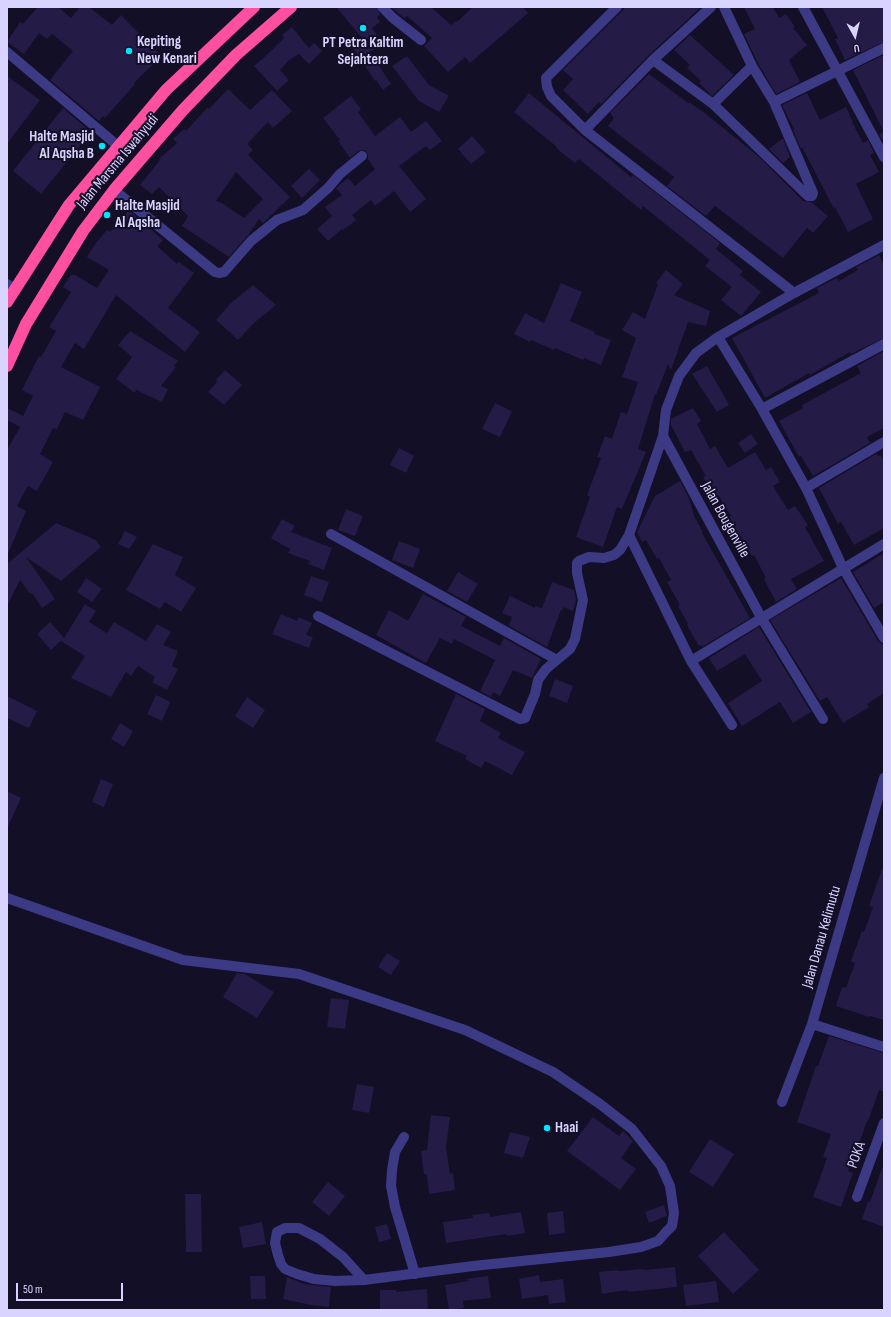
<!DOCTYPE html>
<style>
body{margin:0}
#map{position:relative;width:891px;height:1317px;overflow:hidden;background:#130f26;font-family:"Sofia Sans Condensed",sans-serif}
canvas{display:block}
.frame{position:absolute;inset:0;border:8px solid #d9d4ff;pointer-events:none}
.north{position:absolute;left:835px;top:16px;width:40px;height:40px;-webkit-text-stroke:3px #130f26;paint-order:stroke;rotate:172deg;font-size:11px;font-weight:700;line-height:16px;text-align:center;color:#d9d4ff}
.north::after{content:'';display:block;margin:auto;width:14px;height:18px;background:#d9d4ff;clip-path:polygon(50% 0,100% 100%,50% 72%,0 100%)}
.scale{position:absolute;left:16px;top:1283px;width:107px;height:18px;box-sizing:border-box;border:2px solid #d9d4ff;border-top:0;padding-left:5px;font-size:12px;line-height:14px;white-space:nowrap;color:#d9d4ff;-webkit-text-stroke:3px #130f26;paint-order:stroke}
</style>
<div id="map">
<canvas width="891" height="1317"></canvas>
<div class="frame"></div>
<div class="north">U</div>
<div class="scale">50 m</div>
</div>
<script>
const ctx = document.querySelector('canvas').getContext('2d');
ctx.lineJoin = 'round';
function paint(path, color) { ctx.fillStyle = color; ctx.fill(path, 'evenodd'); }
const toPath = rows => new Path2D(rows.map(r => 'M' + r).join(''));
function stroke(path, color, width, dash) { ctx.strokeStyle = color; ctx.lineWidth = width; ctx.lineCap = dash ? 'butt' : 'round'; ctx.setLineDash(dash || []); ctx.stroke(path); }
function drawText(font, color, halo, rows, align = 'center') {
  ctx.font = font + ' "Sofia Sans Condensed",sans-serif'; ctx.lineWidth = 4; ctx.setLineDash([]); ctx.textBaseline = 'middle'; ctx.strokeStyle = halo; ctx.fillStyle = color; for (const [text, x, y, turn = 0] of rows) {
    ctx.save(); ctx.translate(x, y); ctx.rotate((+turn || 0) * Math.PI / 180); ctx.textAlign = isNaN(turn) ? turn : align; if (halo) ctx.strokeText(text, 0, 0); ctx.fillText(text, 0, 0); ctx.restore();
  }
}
paint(toPath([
 [38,7,58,7,71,18,80,7,89,7,112,25,121,15,161,56,134,83,135,84,105,118,103,116,99,121,50,80,73,51,52,34,47,39,39,33,24,54,7,42,20,22,23,24],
 [336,7,376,7,380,15,377,17,380,22,372,28,383,43,370,52,391,84,383,90,376,80,375,81,352,47,363,39],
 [391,7,431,7,451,25,456,21,457,22,473,7,523,7,528,13,470,63,465,57,448,72,424,46,432,38,407,16,404,18],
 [626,7,701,7,649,55,601,104,599,102,588,114,563,90,573,79,563,70],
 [744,7,773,7,779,18,786,14,795,27,793,28,807,45,789,60,800,82,776,94,758,63,744,34,755,29],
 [822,7,884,7,884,42,845,60,835,39,838,38],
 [292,27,309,48,314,43,322,51,309,64,299,54,289,60,280,70,289,80,277,91,254,66,269,53,284,38,282,35],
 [690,35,734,75,712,96,699,83,701,81,687,68,690,65,674,50],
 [884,55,884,143,879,134,884,132,853,70],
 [407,56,429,85,449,96,439,112,419,101,392,66],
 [649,74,688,103,689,102,706,114,759,157,803,201,811,202,828,216,813,233,807,228,783,258,715,206,706,216,667,186,674,177,608,126,614,118,610,113],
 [7,76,40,100,7,144],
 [228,89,250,110,272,90,292,111,273,128,268,122,247,144,253,150,248,155,290,197,263,223,259,219,248,235,229,257,182,226,188,216,159,187,152,194,140,185,160,160,159,159,177,143,173,139,184,129,186,131,207,108,209,109],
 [236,172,263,199,244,218,222,203,216,201],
 [529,93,631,177,633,175,720,243,716,249,743,271,740,275,761,292,741,316,721,300,732,287,705,266,710,260,643,206,641,210,579,159,575,163,556,148,557,147,514,112],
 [807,93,820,120,846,107,853,122,852,122,863,143,868,140,874,153,870,155,879,172,856,184,873,219,848,232,835,207,834,209,802,147,801,149,793,130,794,129,782,105],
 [351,96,361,109,358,112,375,136,400,117,411,132,426,121,442,141,430,150,426,146,399,166,426,199,410,212,394,191,375,206,371,200,352,215,356,220,343,230,342,229,328,241,317,229,332,216,325,207,342,195,336,188,348,178,355,186,375,169,368,159,368,155,365,150,358,151,350,158,338,141,340,140,323,118],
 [63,108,91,132,41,194,13,171],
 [472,136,486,152,471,164,458,149],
 [783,138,790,157,783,163,769,149],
 [309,169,320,180,302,198,291,186],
 [129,210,163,240,157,246,177,264,179,262,194,273,168,308,200,332,185,352,116,295,84,349,75,343,61,367,100,387,83,420,65,412,57,429,53,428,40,454,53,462,37,491,28,486,17,506,26,511,7,556,7,450,20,427,7,420,7,408,23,416,33,396,22,390,39,356,41,357,56,331,49,327,71,292,63,287,71,275,75,275,97,288,109,270,87,257,95,244,107,230,110,232],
 [879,255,884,265,884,338,851,354,850,352,810,375,809,373,765,398,732,338,819,293,817,288,837,278,839,281,858,270,856,267],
 [666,270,683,284,674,295,710,311,706,326,688,322,671,370,668,364,656,395,655,394,638,449,646,452,622,509,617,507,603,547,576,537,590,497,587,495,601,458,597,457,605,436,612,439,621,412,627,414,638,382,622,377,636,338,622,330,633,312,645,319,658,284,656,283],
 [561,283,582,292,570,321,595,332,594,334,611,340,601,365,584,358,583,360,555,348,554,350,531,340,530,342,514,334,525,313,544,323],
 [253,285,276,305,254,323,238,340,216,320,231,303],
 [130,331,178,361,174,366,176,367,161,386,168,389,162,402,136,390,135,393,116,379,132,357,118,345],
 [884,351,884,428,867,437,870,443,813,476,801,456,799,457,779,421,803,408,802,405,861,373,857,366],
 [707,366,729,405,717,412,692,374],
 [225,370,242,385,224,405,208,392,217,382,216,380],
 [495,403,512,411,500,437,482,429],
 [693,408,701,421,697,424,710,449,715,446,728,468,755,452,766,470,771,467,780,482,773,486,788,510,795,506,808,525,805,527,824,561,791,579,797,589,776,602,764,579,766,578,754,555,752,556,740,535,739,536,728,518,731,516,718,495,715,497,703,477,706,476,691,450,685,452,671,425,671,419],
 [751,434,758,444,745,453,738,443],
 [399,448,414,456,406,473,390,465],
 [876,454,878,456,881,455,884,461,884,528,854,545,841,522,838,524,819,488],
 [680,481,689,498,694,516,703,532,702,533,750,618,702,647,701,645,699,646,687,625,688,624,678,606,680,605,667,582,671,580,659,558,657,559,646,540,642,542,637,532,655,496],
 [346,509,363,516,355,536,338,530],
 [282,519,295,526,291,532,332,548,324,570,308,564,310,561,288,553,290,549,271,538],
 [56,523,96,540,101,547,61,581,26,557,55,599,42,608,32,593,30,594,20,580,7,606,7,564],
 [125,531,137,537,129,549,118,544],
 [399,541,420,549,413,568,392,560],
 [153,544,183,557,175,575,196,588,181,612,165,602,160,609,126,590],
 [884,553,884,602,874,608,853,572],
 [458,572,478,584,467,602,447,591],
 [311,576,329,582,322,602,304,595],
 [86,578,102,589,92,602,77,592],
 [841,578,878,641,884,646,884,693,867,704,869,707,843,723,827,697,820,701,770,620],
 [552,582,574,590,576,600,573,611,564,607,562,611,561,610,547,647,509,626,512,617,502,613,510,596,535,608,535,606,542,608],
 [423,594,466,617,461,626,500,646,504,638,541,659,532,678,513,670,500,696,493,692,491,697,480,691,495,660,454,639,452,644,440,638,426,663,376,635,389,610,408,621],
 [85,604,96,611,89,622,107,633,114,622,146,641,157,624,171,632,163,645,178,651,172,666,178,669,167,690,152,682,155,677,138,666,131,676,126,672,111,697,71,678,85,656,61,641,62,640,51,650,37,634,50,622,64,638],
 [281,614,297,621,299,617,312,623,306,635,313,637,309,648,272,634],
 [759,627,811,712,793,723,780,702,742,726,728,703,762,681,745,654,717,671,709,658],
 [555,679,573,686,567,703,549,696],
 [456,694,485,709,480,721,501,733,498,738,525,752,512,775,485,761,481,768,465,759,467,756,435,741],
 [156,695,170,702,162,721,147,714],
 [7,696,37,711,29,728,7,718],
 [247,697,265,710,253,728,235,716],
 [120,723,133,731,124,747,111,739],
 [101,779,113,784,104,807,92,802],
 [7,791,21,798,7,829],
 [882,869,884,870,884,1020,870,1016,869,1017,836,1006,842,987,846,988,855,963,851,961,862,931,864,932,873,907,869,906],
 [387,953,400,961,391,975,378,967],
 [237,973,245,974,274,992,257,1018,223,997],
 [331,998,349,1000,345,1029,327,1027],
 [829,1036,884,1053,884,1092,879,1090,868,1121,867,1121,859,1144,857,1144,848,1171,853,1173,841,1207,813,1197,827,1158,823,1157,831,1134,797,1122,816,1066,818,1066],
 [357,1084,374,1087,369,1113,352,1110],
 [431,1115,450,1117,446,1147,450,1174,453,1173,455,1190,429,1194,427,1174,424,1174,421,1151,427,1150],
 [593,1117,619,1136,623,1131,633,1141,621,1158,636,1169,620,1190,567,1151],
 [510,1132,530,1137,523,1158,504,1153],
 [710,1139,734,1154,713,1187,689,1172],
 [882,1168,884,1168,884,1227,862,1219,868,1201,870,1202],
 [328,1182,345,1196,329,1216,312,1202],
 [185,1194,201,1194,202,1252,186,1252],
 [664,1205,667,1216,649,1223,645,1212],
 [563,1211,565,1233,549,1235,547,1213],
 [521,1212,525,1233,507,1236,507,1234,446,1243,443,1222,473,1218,472,1215,489,1213,490,1217],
 [262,1222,266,1244,243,1248,239,1227],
 [387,1224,391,1239,379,1242,375,1227],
 [724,1232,759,1270,733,1294,698,1256],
 [675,1267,677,1287,628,1292,628,1290,602,1294,599,1272,618,1270,618,1271,644,1269,644,1270],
 [539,1275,540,1282,563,1279,566,1302,549,1304,548,1295,522,1299,519,1279],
 [250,1276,265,1276,266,1299,251,1299],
 [488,1276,491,1298,463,1301,464,1308,449,1310,445,1285,468,1281,467,1279],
 [287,1277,304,1284,331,1287,329,1307,311,1305,283,1299],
 [716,1281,719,1302,686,1306,683,1285],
 [427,1289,428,1310,380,1310,380,1290,396,1290,396,1292]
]), '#241b47');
stroke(toPath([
 [382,7,393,18,421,40],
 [617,7,546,78,547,87,551,96,585,130,794,293],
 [803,7,884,157],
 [7,52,118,146],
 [653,60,713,104,752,66],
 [774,102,884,48],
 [713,104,808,196,812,196,813,193,774,102,752,66,724,7],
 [585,130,653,60,711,7],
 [114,190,215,272,219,273,224,272,251,241,277,220,303,210,328,188,340,174,362,156],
 [7,284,15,290],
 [718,337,762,409,806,488,843,568,884,638],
 [762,409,884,344],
 [663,436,762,619,823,719],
 [806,488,884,442],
 [331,534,557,660],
 [629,535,691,661,884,544],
 [318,616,520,719,525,718,535,694,538,680,546,669,570,649,575,639,583,600,577,573,577,563,579,561,589,557,604,558,614,555,620,550,629,535,663,436,666,410,679,376,696,353,718,337,794,293,884,245],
 [691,661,732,725],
 [7,898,183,960,299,974,465,1030,553,1072,600,1104,632,1129,661,1166,670,1186,674,1213,672,1226,666,1232,658,1241,641,1247,609,1252,473,1266,364,1280,335,1281,314,1279,297,1274,285,1269,281,1264,278,1255,275,1243,277,1232,285,1228,299,1228,320,1239,343,1257,364,1280],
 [812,1024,884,1047],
 [782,1102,812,1024,884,778],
 [404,1137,395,1152,392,1170,391,1186,395,1207,415,1274],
 [857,1197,884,1123]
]), '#3d3a85', 10);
stroke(toPath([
 [7,302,69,205,166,90,254,7],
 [7,366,26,324,83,231,114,190,183,110,236,55,291,7]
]), '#ff4fa3', 12);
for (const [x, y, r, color] of [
 [363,28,4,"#00e5ff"],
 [129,51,4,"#00e5ff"],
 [102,146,4,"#00e5ff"],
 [107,215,4,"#00e5ff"],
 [547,1128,4,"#00e5ff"]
]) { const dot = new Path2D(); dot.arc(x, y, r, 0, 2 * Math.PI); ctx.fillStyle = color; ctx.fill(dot); stroke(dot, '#130f26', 1.5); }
drawText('bold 15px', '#d9d4ff', '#130f26', [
 ["Kepiting",137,42],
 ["New Kenari",137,59],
 ["PT Petra Kaltim",363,43,"center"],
 ["Sejahtera",363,60,"center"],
 ["Halte Masjid",94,137,"right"],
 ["Al Aqsha B",94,154,"right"],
 ["Halte Masjid",115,206],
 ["Al Aqsha",115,223],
 ["Haai",555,1128]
], 'left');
drawText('15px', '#d9d4ff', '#130f26', [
 ["Jalan Marsma Iswahyudi",118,162,-50],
 ["Jalan Bougenville",725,520,61],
 ["Jalan Danau Kelimutu",822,937,-74],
 ["POKA",857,1155,-70]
]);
</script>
